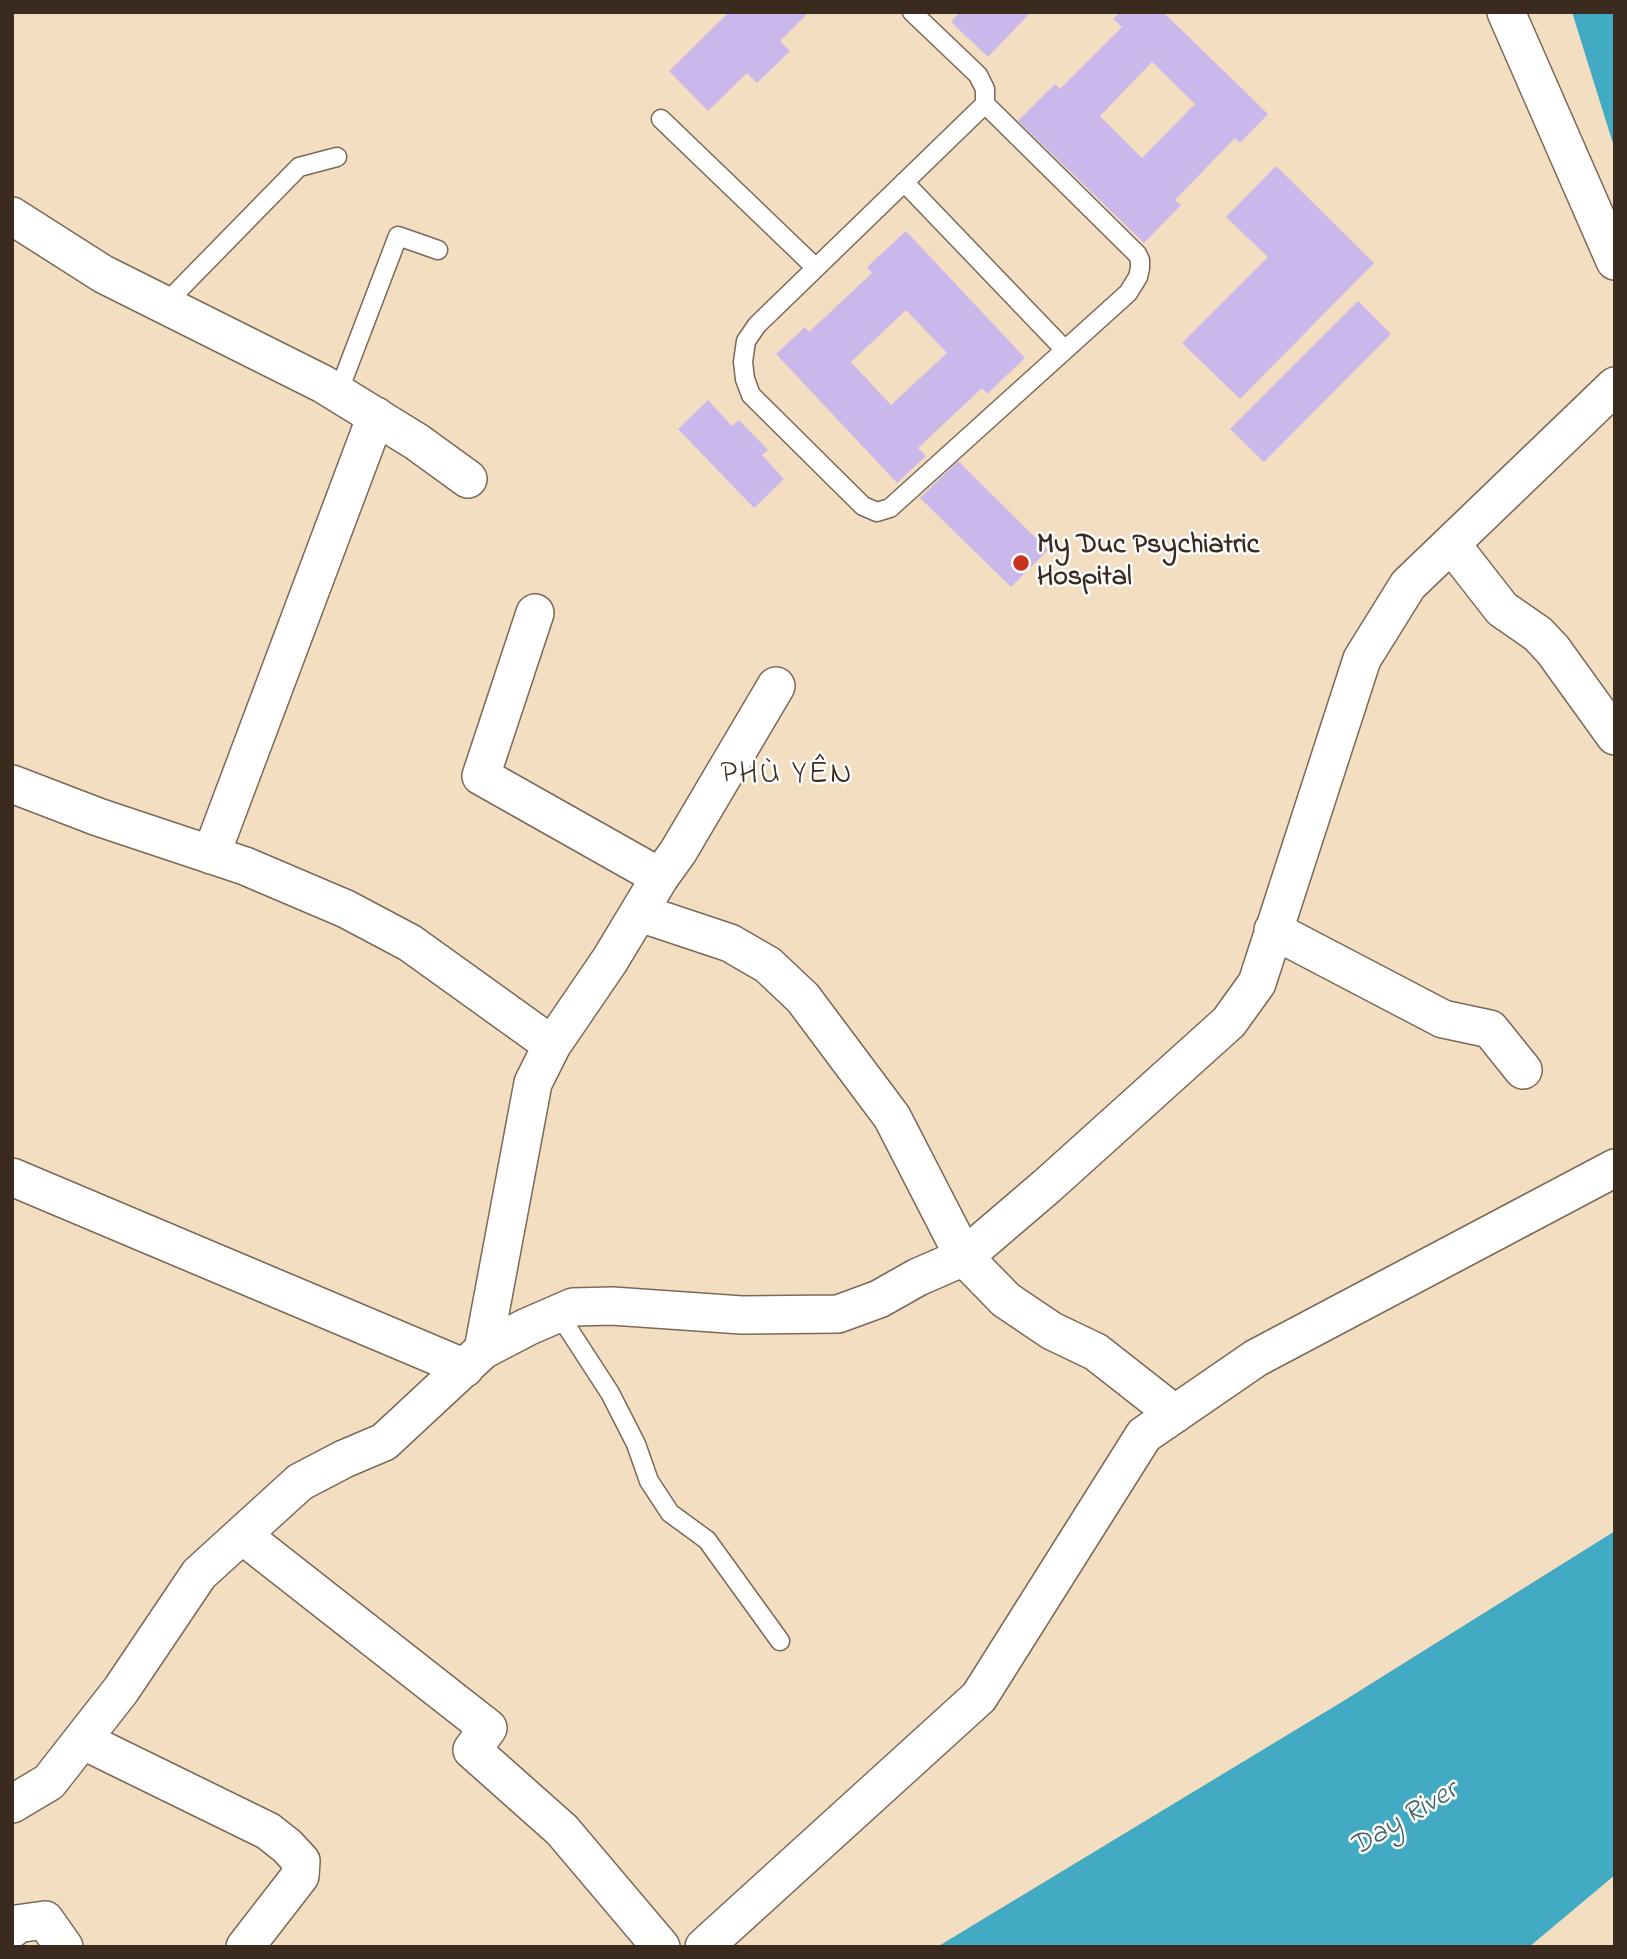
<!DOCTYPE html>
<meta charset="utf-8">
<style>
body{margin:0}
#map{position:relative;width:1627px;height:1959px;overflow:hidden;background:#f3dec2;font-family:"Indie Flower",sans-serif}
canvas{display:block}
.frame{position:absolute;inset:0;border:14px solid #3b2a1e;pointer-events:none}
</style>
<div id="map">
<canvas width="1627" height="1959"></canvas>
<div class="frame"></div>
</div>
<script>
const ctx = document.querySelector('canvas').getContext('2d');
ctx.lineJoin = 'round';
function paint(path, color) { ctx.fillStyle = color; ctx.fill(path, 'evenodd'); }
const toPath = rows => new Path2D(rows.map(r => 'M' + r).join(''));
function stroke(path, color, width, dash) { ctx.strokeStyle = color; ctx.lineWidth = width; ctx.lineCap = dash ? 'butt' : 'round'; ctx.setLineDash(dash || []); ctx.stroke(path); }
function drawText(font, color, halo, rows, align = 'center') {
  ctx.font = font + ' "Indie Flower",sans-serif'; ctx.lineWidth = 5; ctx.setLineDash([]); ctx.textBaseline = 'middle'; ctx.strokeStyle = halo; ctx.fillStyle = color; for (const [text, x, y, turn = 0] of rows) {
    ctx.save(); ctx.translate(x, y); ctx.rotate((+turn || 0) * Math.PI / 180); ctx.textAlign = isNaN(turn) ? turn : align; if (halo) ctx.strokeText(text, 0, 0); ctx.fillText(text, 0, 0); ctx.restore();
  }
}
paint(toPath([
 [1572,12,1615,12,1615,150],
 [1615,1531,1615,1875,1529,1947,937,1947,1345,1700]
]), '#42aac2');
paint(toPath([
 [729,12,809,12,780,41,790,51,757,83,747,73,708,111,669,71],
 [960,12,1031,12,988,57,951,22],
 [1120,12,1163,12,1268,114,1240,143,1235,138,1175,200,1181,205,1144,243,1018,121,1055,84,1060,89,1122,27,1113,19],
 [1152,62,1195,104,1142,158,1100,116],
 [1276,166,1374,263,1240,399,1182,343,1268,257,1226,217],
 [906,231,1025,358,987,394,982,388,918,448,926,456,897,483,776,354,805,327,809,332,872,273,867,267],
 [906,310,947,353,891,405,851,362],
 [1358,301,1391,334,1264,462,1230,429],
 [708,400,732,426,739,420,768,450,762,455,784,479,754,508,678,429],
 [958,461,1048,550,1011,587,920,498]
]), '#cab8eb');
const lane = toPath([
 [912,12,978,75,985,89,985,104,757,325,746,341,743,362,745,379,751,395,863,506,877,512,890,508,1128,293,1138,277,1140,268,1140,260,1137,254,985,104],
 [661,119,816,268],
 [904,182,1065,350],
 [164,305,299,167,337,157],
 [338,393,398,236,438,250],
 [558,1313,610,1393,636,1444,649,1481,670,1513,707,1540,780,1641]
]);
const street = toPath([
 [1506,12,1615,261],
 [12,216,103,274,323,384,417,442,468,479],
 [1452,545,1502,609,1538,634,1553,650,1615,736],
 [535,613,481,776,660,877],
 [12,784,98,817,245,866,346,909,410,943,552,1045],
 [211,855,376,416],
 [640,913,730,943,768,965,803,998,892,1117,964,1257,1006,1300,1052,1331,1096,1352,1175,1414],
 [1273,930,1443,1019,1490,1029,1523,1070],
 [12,1177,465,1368],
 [483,1350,533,1083,552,1045,610,960,660,877,678,852,776,686],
 [242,1535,488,1728,472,1750,562,1830,661,1947],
 [82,1740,268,1831,287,1846,301,1861,300,1876,245,1947],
 [12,1804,49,1782,121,1690,199,1574,300,1482,344,1459,384,1442,483,1350,527,1327,573,1307,612,1306,742,1315,838,1314,879,1299,918,1277,964,1257,1047,1186,1229,1022,1257,983,1362,659,1408,585,1615,386],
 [12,1929,16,1924,45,1920,64,1947],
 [704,1947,979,1697,1144,1435,1256,1358,1615,1168]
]);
stroke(lane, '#7b6957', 21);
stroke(street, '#7b6957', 40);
stroke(lane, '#fff', 18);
stroke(street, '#fff', 37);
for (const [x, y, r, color] of [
 [1021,563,9,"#c8321e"]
]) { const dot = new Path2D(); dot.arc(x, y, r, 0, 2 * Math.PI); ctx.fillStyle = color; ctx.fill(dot); stroke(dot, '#fff', 2.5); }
drawText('bold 28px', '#3b2a1e', '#fff', [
 ["My Duc Psychiatric",1037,547],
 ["Hospital",1037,579]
], 'left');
drawText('italic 30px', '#3e6468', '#fff', [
 ["Day River",1405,1821,-31]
]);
ctx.letterSpacing = '2px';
drawText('32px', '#3b2a1e', '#fff', [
 ["PHÙ YÊN",787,777]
]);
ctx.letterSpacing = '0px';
</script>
